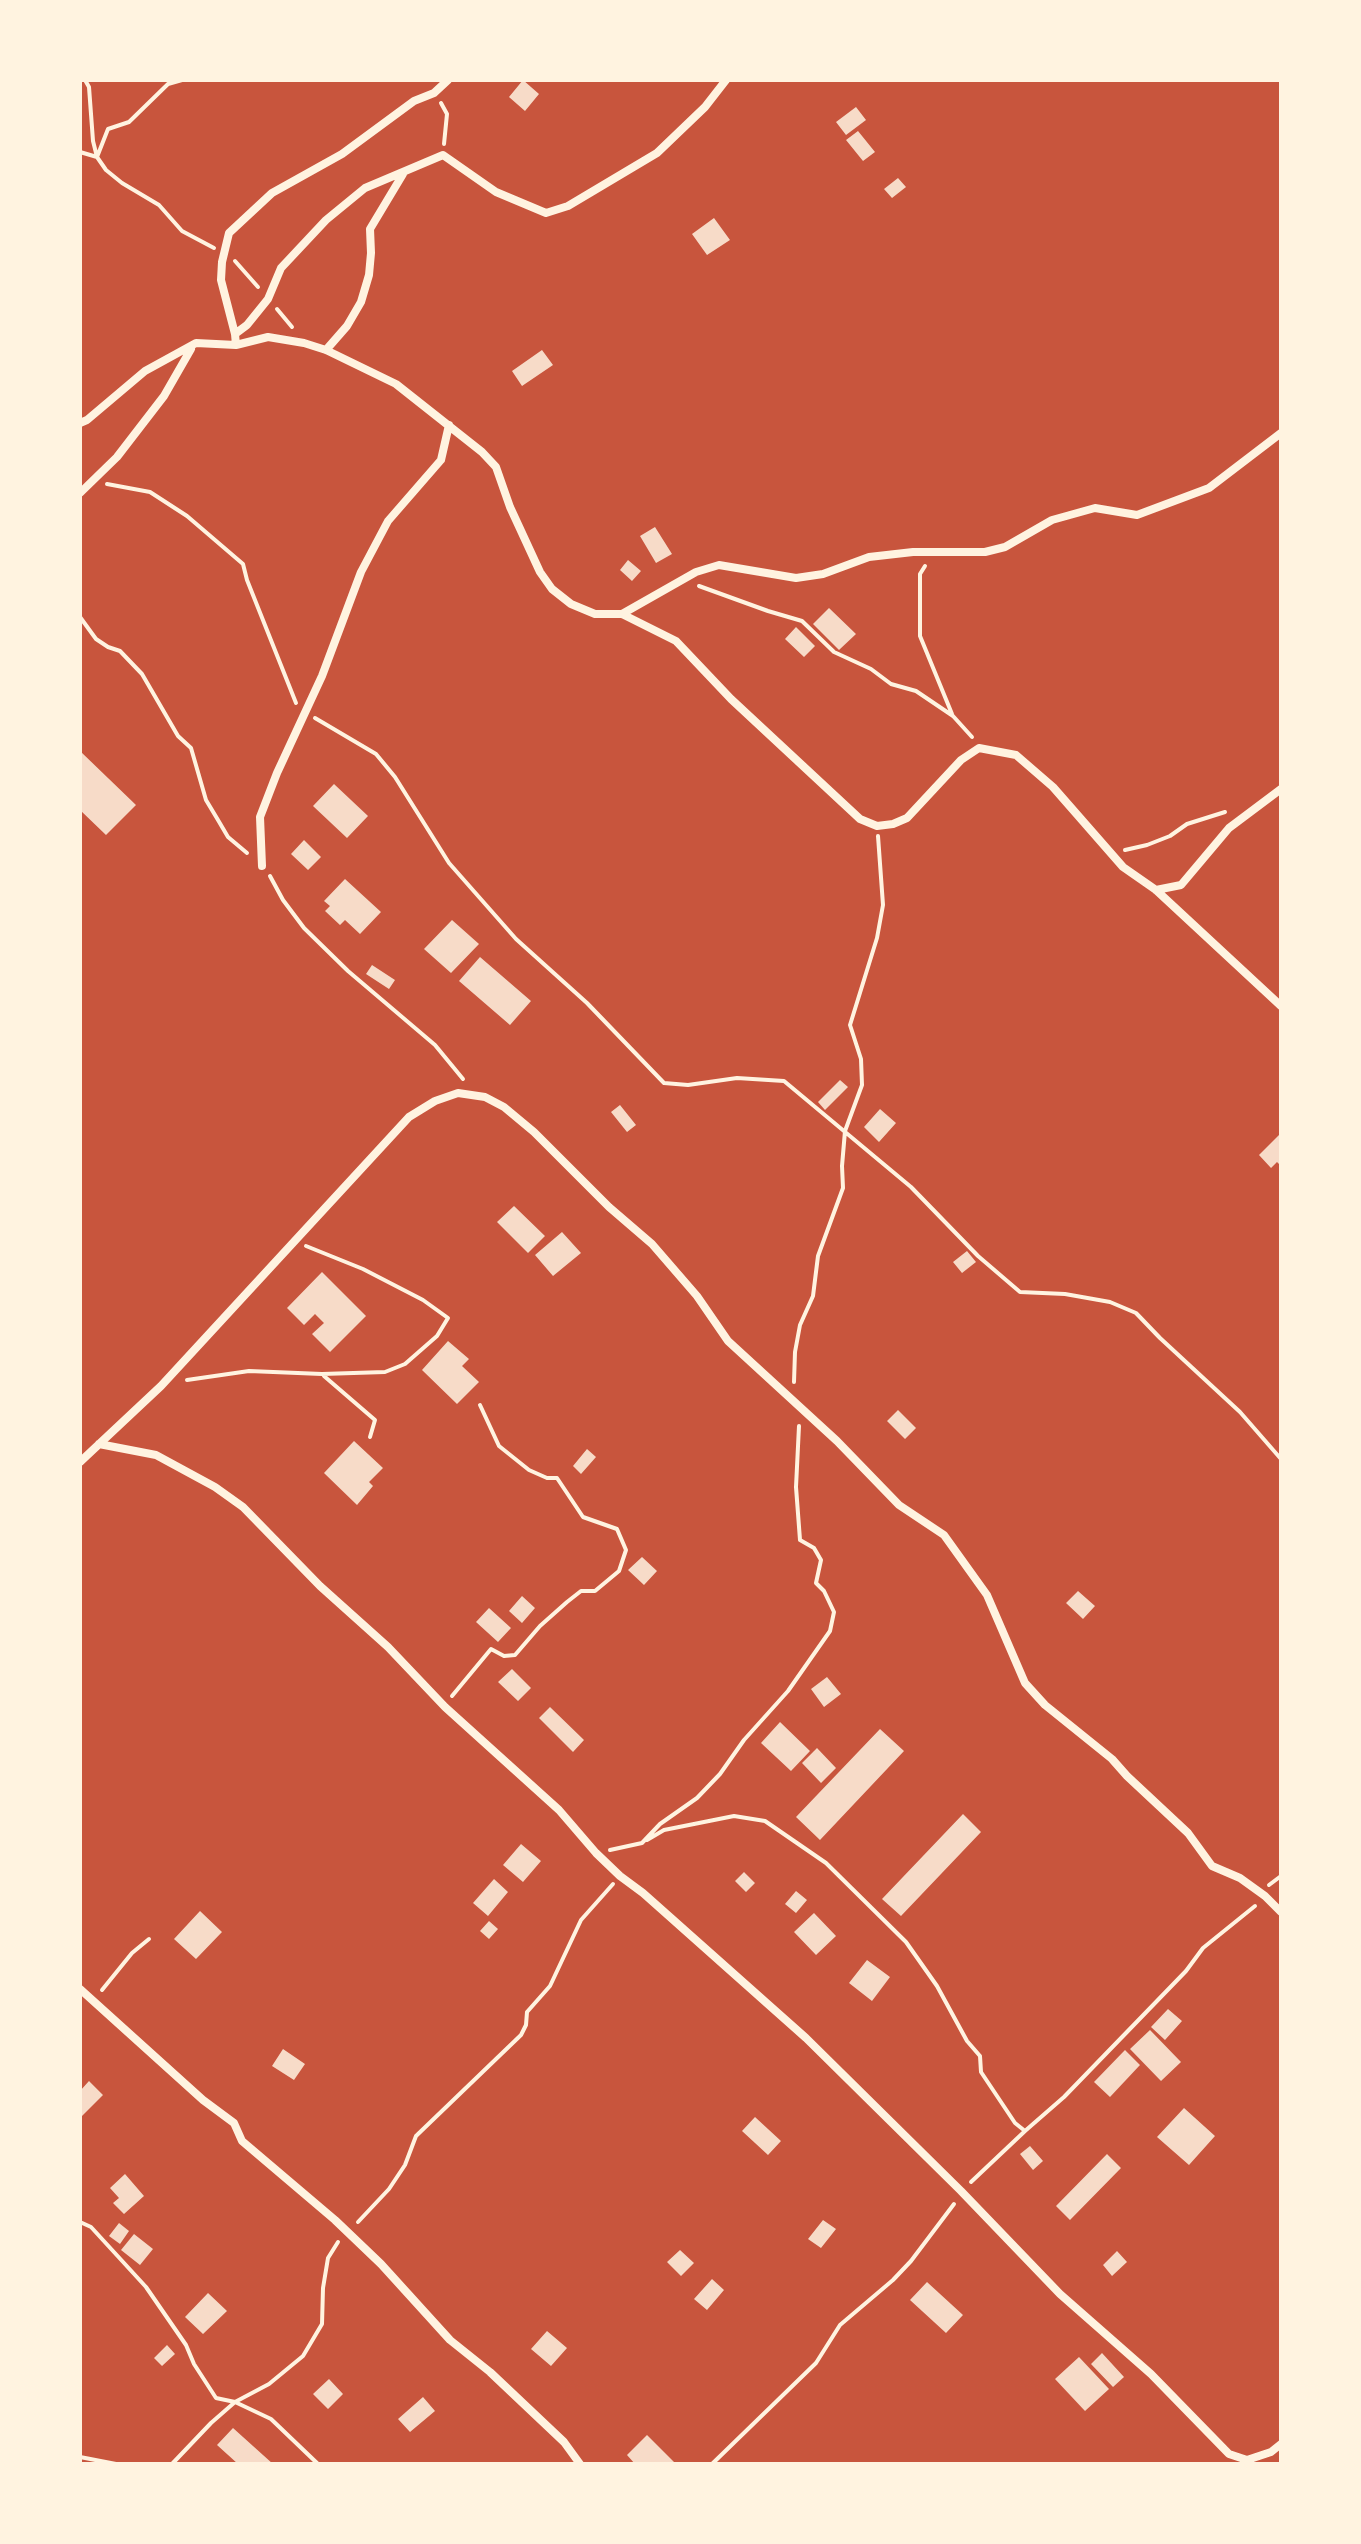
<!DOCTYPE html>
<style>
body{margin:0}
#map{position:relative;width:1361px;height:2544px;overflow:hidden;background:#c8553d;font-family:"DejaVu Sans",sans-serif}
canvas{display:block}
.frame{position:absolute;inset:0;border:82px solid #fff3e0;pointer-events:none}
</style>
<div id="map">
<canvas width="1361" height="2544"></canvas>
<div class="frame"></div>
</div>
<script>
const ctx = document.querySelector('canvas').getContext('2d');
ctx.lineJoin = 'round';
function paint(path, color) { ctx.fillStyle = color; ctx.fill(path, 'evenodd'); }
const toPath = rows => new Path2D(rows.map(r => 'M' + r).join(''));
function stroke(path, color, width, dash) { ctx.strokeStyle = color; ctx.lineWidth = width; ctx.lineCap = dash ? 'butt' : 'round'; ctx.setLineDash(dash || []); ctx.stroke(path); }
paint(toPath([
 [523,80,539,94,525,111,509,97],
 [856,107,866,120,846,135,836,122],
 [858,131,875,152,863,161,846,140],
 [898,178,906,187,892,198,884,189],
 [714,218,730,240,707,255,692,234],
 [542,350,553,365,522,386,512,371],
 [655,527,672,554,656,563,640,536],
 [628,560,641,571,632,581,620,570],
 [829,608,856,634,839,650,813,624],
 [796,627,815,646,804,657,785,639],
 [80,751,136,805,106,835,80,810],
 [334,784,368,816,347,838,313,806],
 [304,840,321,857,308,870,291,854],
 [345,879,381,912,360,934,345,920,340,925,325,911,330,906,324,901],
 [452,920,479,944,451,973,424,949],
 [480,957,531,1001,510,1025,459,981],
 [372,965,395,980,389,989,366,974],
 [840,1080,848,1087,825,1110,818,1102],
 [620,1105,636,1125,627,1132,611,1112],
 [880,1109,896,1123,879,1142,864,1127],
 [1281,1133,1281,1166,1277,1162,1271,1168,1259,1155],
 [514,1206,545,1236,528,1253,497,1222],
 [562,1232,581,1253,553,1276,535,1255],
 [967,1251,976,1262,962,1273,953,1262],
 [322,1272,366,1316,330,1352,312,1334,324,1323,315,1314,304,1325,287,1308],
 [448,1341,469,1359,462,1366,479,1382,457,1404,422,1370],
 [898,1410,916,1428,905,1439,887,1421],
 [354,1441,383,1468,369,1482,373,1486,357,1505,324,1473],
 [587,1449,596,1457,581,1474,573,1466],
 [642,1557,657,1571,644,1585,628,1570],
 [1078,1591,1095,1606,1083,1619,1066,1603],
 [522,1596,535,1608,522,1623,509,1611],
 [489,1608,511,1628,498,1642,476,1622],
 [512,1669,531,1688,518,1701,498,1682],
 [827,1677,841,1694,824,1707,811,1689],
 [550,1707,584,1740,573,1752,539,1718],
 [780,1722,810,1751,791,1771,761,1743],
 [880,1729,904,1751,820,1840,796,1817],
 [817,1748,836,1768,821,1783,802,1763],
 [963,1814,981,1832,901,1916,882,1899],
 [521,1844,541,1861,523,1882,503,1865],
 [744,1872,755,1883,746,1892,735,1881],
 [494,1879,508,1892,488,1916,473,1903],
 [796,1891,807,1900,796,1913,785,1904],
 [200,1911,222,1932,196,1959,174,1939],
 [814,1913,836,1936,816,1955,794,1932],
 [489,1921,498,1929,489,1939,480,1931],
 [867,1960,890,1977,872,2001,849,1983],
 [1168,2009,1182,2021,1165,2040,1151,2027],
 [1150,2030,1181,2062,1161,2081,1130,2049],
 [283,2049,305,2064,294,2080,272,2066],
 [1125,2050,1140,2065,1110,2097,1094,2082],
 [89,2081,103,2095,80,2118,80,2091],
 [1184,2108,1215,2136,1189,2165,1157,2137],
 [755,2117,781,2141,768,2155,742,2131],
 [1030,2146,1043,2161,1033,2170,1020,2154],
 [1107,2154,1121,2168,1070,2220,1056,2206],
 [125,2174,144,2196,124,2214,113,2203,119,2198,110,2188],
 [823,2220,836,2229,821,2248,808,2239],
 [119,2223,129,2231,120,2244,109,2236],
 [134,2234,153,2249,140,2265,121,2250],
 [680,2250,694,2263,681,2276,667,2262],
 [1117,2251,1127,2262,1112,2276,1103,2265],
 [712,2279,724,2290,707,2310,694,2299],
 [927,2282,963,2315,946,2333,910,2300],
 [208,2293,227,2311,203,2334,185,2317],
 [547,2331,567,2348,551,2366,531,2349],
 [167,2345,175,2354,162,2366,154,2358],
 [1102,2353,1124,2377,1113,2387,1091,2364],
 [1079,2357,1109,2389,1085,2411,1055,2379],
 [329,2379,343,2394,328,2409,313,2394],
 [423,2397,435,2411,410,2432,398,2419],
 [233,2428,273,2464,238,2464,217,2445],
 [647,2435,676,2464,635,2464,627,2455]
]), '#f7dbc8');
stroke(toPath([
 [85,80,89,87,93,141,97,157,106,170,122,183,159,205,182,231,214,248],
 [441,103,447,114,444,144],
 [80,152,97,157,108,129,129,122,168,84,182,80],
 [235,261,258,287],
 [277,309,292,327],
 [107,484,150,492,187,516,243,564,247,580,296,703],
 [925,566,920,574,920,636,952,714],
 [699,586,768,611,802,621,834,652,871,669,891,684,916,691,953,716,972,737],
 [80,617,96,639,108,647,120,651,142,674,178,736,191,748,206,800,218,820,228,837,247,853],
 [315,718,376,754,395,777,449,863,516,939,587,1003,664,1083,688,1085,737,1078,784,1081,911,1187,978,1256,1020,1292,1065,1294,1110,1302,1136,1313,1160,1338,1240,1412,1281,1459],
 [1125,850,1147,845,1170,836,1187,824,1225,812],
 [270,876,283,900,304,928,348,971,435,1045,463,1079],
 [324,1376,375,1420,370,1437],
 [187,1380,249,1371,322,1374,385,1372,405,1364,437,1336,448,1318,423,1300,363,1269,306,1246],
 [794,1382,795,1352,800,1325,813,1296,818,1256,843,1188,842,1166,845,1131,862,1085,861,1059,850,1025,877,938,883,905,878,836],
 [452,1696,491,1649,504,1656,515,1655,540,1626,567,1602,581,1591,595,1591,619,1571,626,1550,617,1529,583,1517,557,1478,547,1478,529,1470,499,1446,480,1405],
 [647,1840,664,1830,734,1816,765,1821,826,1863,906,1942,937,1986,967,2041,980,2056,981,2072,1015,2123,1025,2131,1064,2097,1186,1971,1203,1948,1255,1906],
 [610,1850,642,1843,660,1824,697,1798,720,1774,744,1740,788,1691,830,1631,834,1612,824,1591,816,1583,821,1560,814,1548,800,1540,796,1487,799,1426],
 [1269,1885,1281,1876],
 [102,1990,132,1953,149,1939],
 [971,2182,1025,2131],
 [80,2222,91,2227,146,2287,186,2345,194,2364,216,2398,235,2402,271,2419,318,2464],
 [358,2222,389,2189,405,2165,416,2136,521,2035,526,2025,527,2012,550,1986,581,1920,613,1884],
 [80,2457,116,2464],
 [172,2464,211,2423,235,2402,269,2384,303,2356,322,2324,323,2288,328,2258,338,2242],
 [712,2464,816,2363,840,2325,893,2280,911,2261,954,2204]
]), '#fff3e0', 4);
stroke(toPath([
 [235,334,221,280,222,262,229,233,272,193,342,154,414,101,434,93,448,80],
 [236,345,235,334,247,325,268,299,281,268,326,220,365,188,443,155,496,192,546,213,568,206,657,153,705,107,726,80],
 [326,350,347,326,361,302,369,275,371,253,370,229,403,174],
 [80,423,87,420,145,371,196,343,236,345,268,337,304,343,326,350,396,384,482,452,496,467,510,507,540,572,552,589,571,604,595,614,622,614,676,641,731,699,860,819,877,826,893,824,907,818,961,760,979,748,1016,755,1053,787,1123,867,1156,890,1281,1006],
 [80,493,117,457,164,396,191,349],
 [622,614,696,572,719,565,796,578,823,574,869,557,913,552,985,552,1005,547,1052,520,1095,508,1137,515,1209,488,1281,433],
 [262,866,260,817,277,773,322,676,361,572,388,521,441,460,449,425],
 [1156,890,1181,885,1229,828,1281,789],
 [99,1444,156,1455,215,1487,243,1507,320,1586,388,1647,445,1707,559,1810,596,1853,620,1876,643,1893,806,2038,961,2191,1060,2294,1151,2374,1229,2454,1247,2460,1271,2452,1281,2444],
 [80,1462,161,1386,409,1117,435,1101,458,1093,485,1097,504,1107,534,1132,609,1207,652,1244,697,1296,728,1341,837,1441,899,1505,944,1535,987,1595,1025,1683,1045,1705,1112,1759,1127,1776,1188,1833,1212,1866,1240,1878,1265,1896,1281,1912],
 [80,1989,203,2100,234,2123,242,2141,335,2220,381,2264,450,2340,490,2372,564,2442,580,2464]
]), '#fff3e0', 8);
</script>
